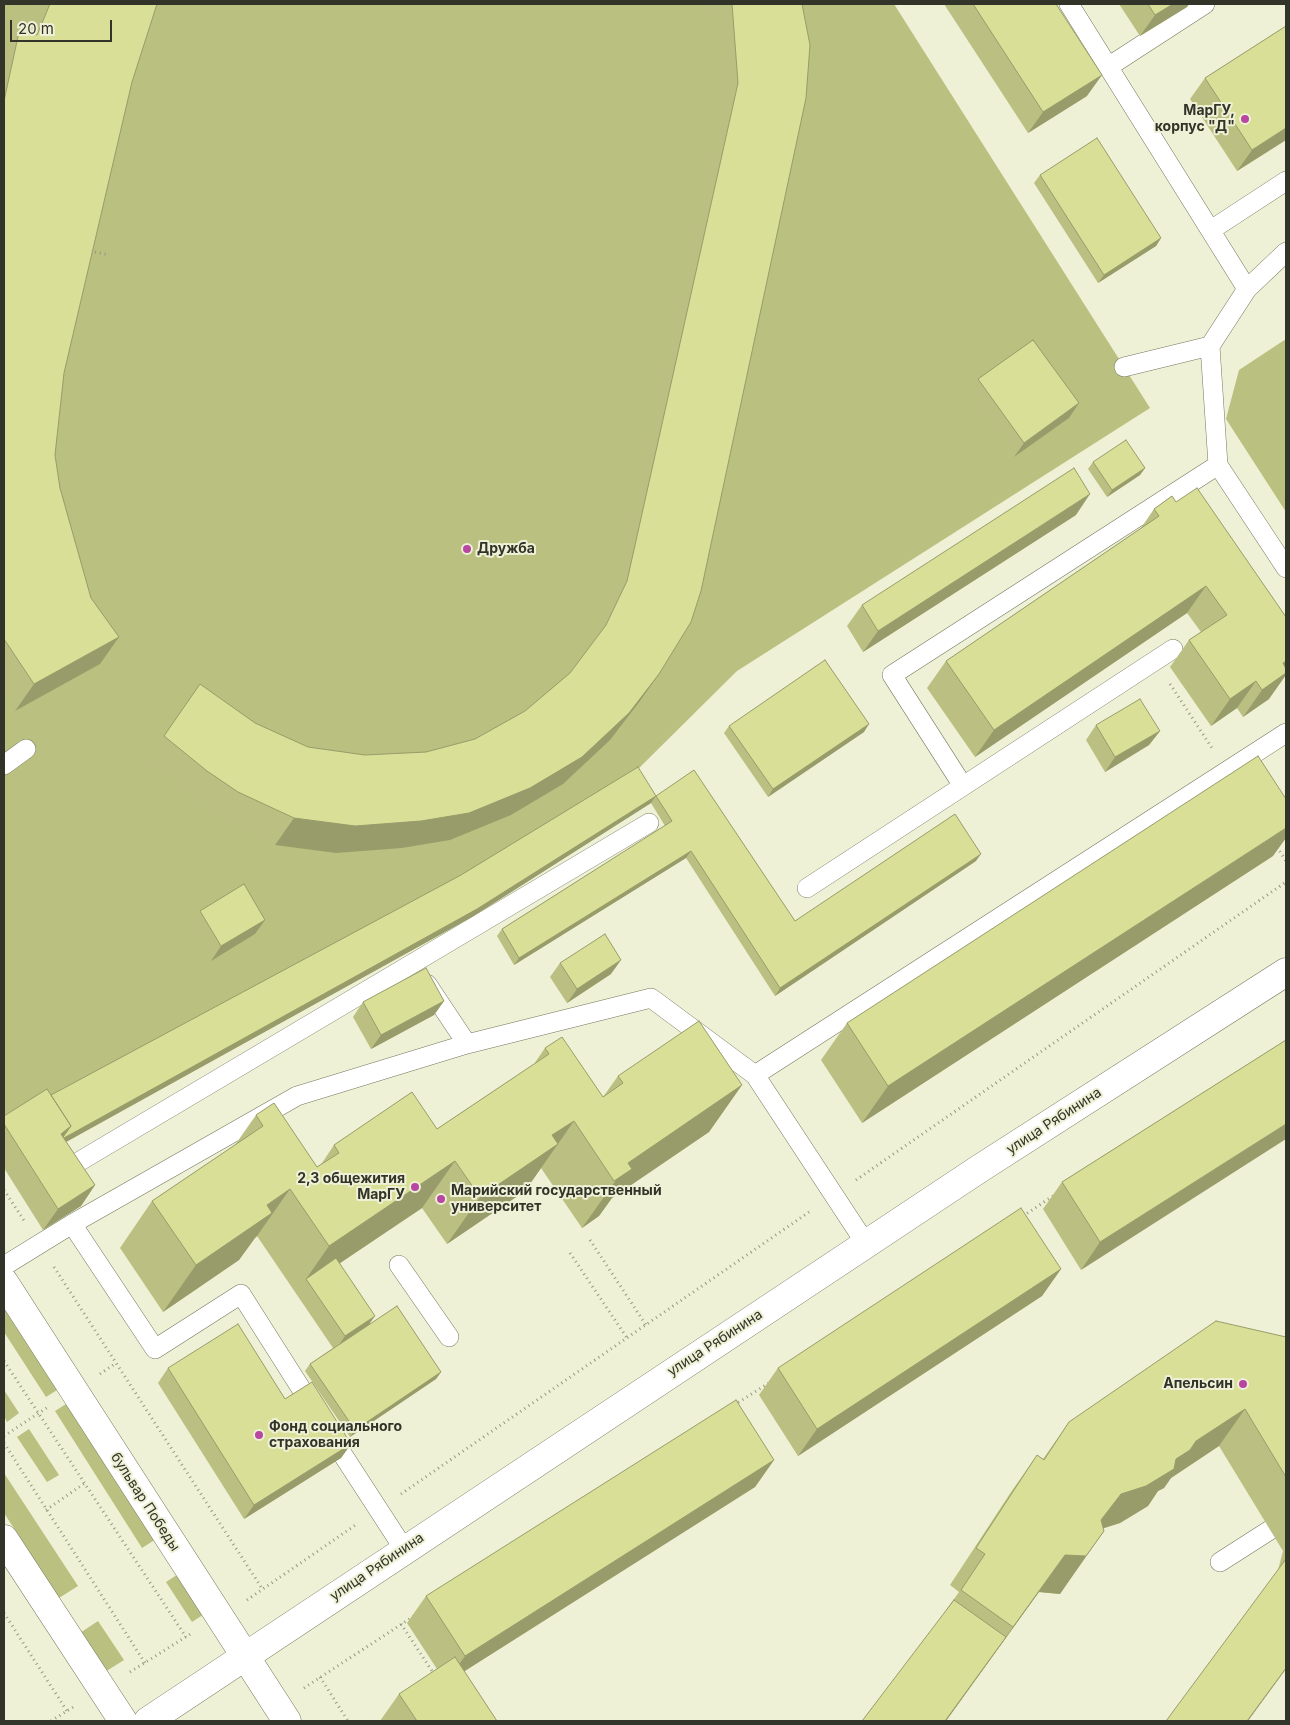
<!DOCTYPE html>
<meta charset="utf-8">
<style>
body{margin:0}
#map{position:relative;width:1290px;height:1725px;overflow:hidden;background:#eef1d5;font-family:Inter,sans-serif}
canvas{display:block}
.frame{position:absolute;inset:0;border:5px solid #333429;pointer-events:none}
.scale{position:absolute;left:10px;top:20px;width:102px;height:22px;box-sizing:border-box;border:2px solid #333429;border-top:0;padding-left:6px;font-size:15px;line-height:18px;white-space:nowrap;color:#333429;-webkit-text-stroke:4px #eef1d5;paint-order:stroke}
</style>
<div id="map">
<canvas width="1290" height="1725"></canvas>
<div class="frame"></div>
<div class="scale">20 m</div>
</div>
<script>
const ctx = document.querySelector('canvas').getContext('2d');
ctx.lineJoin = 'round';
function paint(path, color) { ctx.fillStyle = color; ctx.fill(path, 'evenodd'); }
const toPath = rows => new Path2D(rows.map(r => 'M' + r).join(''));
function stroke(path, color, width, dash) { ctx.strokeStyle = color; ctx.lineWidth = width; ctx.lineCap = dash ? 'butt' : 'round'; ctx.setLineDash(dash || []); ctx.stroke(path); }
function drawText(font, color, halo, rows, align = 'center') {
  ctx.font = font + ' Inter,sans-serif'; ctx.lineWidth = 4; ctx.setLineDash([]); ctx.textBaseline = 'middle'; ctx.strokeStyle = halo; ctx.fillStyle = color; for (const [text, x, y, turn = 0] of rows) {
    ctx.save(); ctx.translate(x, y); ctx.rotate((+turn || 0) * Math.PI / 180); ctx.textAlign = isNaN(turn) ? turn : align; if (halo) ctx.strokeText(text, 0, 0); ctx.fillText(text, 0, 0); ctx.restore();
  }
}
paint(toPath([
 [4,4,894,4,1150,408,737,671,633,774,456,882,4,1129],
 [1286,339,1286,512,1226,419,1239,370],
 [4,1291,65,1385,46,1397,4,1332],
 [4,1390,19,1413,7,1422,4,1416],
 [74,1399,161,1536,142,1548,55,1411],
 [29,1429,59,1475,47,1482,17,1437],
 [4,1473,78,1586,59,1598,4,1513],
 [183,1571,209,1611,192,1622,166,1582],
 [98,1621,124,1660,105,1672,80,1633]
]), '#bac07f');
const service = toPath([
 [1069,4,1247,289],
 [1108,67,1205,4],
 [1211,230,1286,181],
 [1286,252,1247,289,1210,346,1218,465,1286,568],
 [1124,367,1210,346],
 [4,765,26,749],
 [963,786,892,675,1218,465],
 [807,888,1173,649],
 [427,984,467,1044],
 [755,1075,1286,733],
 [75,1164,649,823],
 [72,1224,155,1349,241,1294,314,1409],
 [399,1265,449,1337],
 [4,1266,72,1224,297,1096,467,1044,651,998,755,1075,866,1244],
 [330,1435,404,1549],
 [1220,1562,1270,1530]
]);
const tertiary = toPath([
 [4,1282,287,1721],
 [4,1539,123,1721],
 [148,1721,979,1169,1286,972]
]);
stroke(service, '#74775e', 20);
stroke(tertiary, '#74775e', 29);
stroke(toPath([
 [90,251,109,255],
 [1170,684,1212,748],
 [1277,847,1286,861],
 [856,1180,1286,882],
 [4,1190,25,1222],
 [1023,1216,1053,1196],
 [590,1240,646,1325],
 [570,1253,627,1338],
 [54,1267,263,1590],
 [4,1361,186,1637],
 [100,1374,116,1363],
 [734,1405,769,1383],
 [4,1436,48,1407],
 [4,1443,145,1663],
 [401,1494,812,1210],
 [46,1510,85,1483],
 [247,1600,357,1524],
 [4,1613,67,1711],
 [401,1624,434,1674],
 [130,1672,192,1633],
 [320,1677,348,1721],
 [304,1688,414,1616],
 [51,1721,75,1706]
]), '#969884', 3, [1, 4]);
stroke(service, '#fff', 19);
stroke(tertiary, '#fff', 28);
paint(toPath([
 [44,4,157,4,132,82,64,373,55,455,60,488,91,598,119,637,100,664,15,711,4,694,4,54,19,32,30,34],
 [704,4,802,4,659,674,640,701,610,740,563,784,511,815,450,840,402,848,336,853,275,845,220,819,188,798,145,763,200,684,255,723,308,747,365,755,426,752,475,739,525,711,570,673,589,649,608,608,719,110,713,27],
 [944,4,1056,4,1087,96,1028,133],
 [1119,4,1189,4,1187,7,1140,36],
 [1286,26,1286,140,1237,171,1190,99,1205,78],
 [1040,175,1161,238,1156,246,1098,283,1034,183],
 [978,379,1069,418,1014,457,968,394],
 [1093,462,1145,468,1140,475,1107,497,1088,469],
 [1172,496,1269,699,1243,717,1237,708,1211,726,1170,667,1189,640,1201,632,1187,613,975,757,927,688,946,661,1141,528,1154,509],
 [1076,515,863,652,847,626,862,605],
 [1096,725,1160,731,1149,745,1105,772,1086,740],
 [729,726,864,732,768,797,724,733],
 [656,796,795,921,976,861,775,996,686,858,514,965,497,936,502,929,665,826,651,803,472,917,66,1142,95,1185,81,1206,43,1230,4,1168,4,1116,51,1095],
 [1273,856,862,1123,821,1060,847,1023],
 [200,911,265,920,255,934,211,961,190,925],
 [560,963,611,974,567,1003,550,977],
 [444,1001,434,1015,371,1049,353,1017,363,1002],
 [1286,1040,1081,1270,1043,1209,1062,1182],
 [545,1048,603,1097,618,1076,742,1085,709,1132,612,1198,599,1216,582,1228,541,1168,525,1191,447,1244,422,1208,340,1263,370,1323,441,1372,436,1379,350,1437,305,1371,310,1364,333,1348,257,1236,255,1238,239,1260,163,1312,120,1248,152,1201,235,1145,256,1115,317,1167,320,1166,334,1145,437,1129,534,1064],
 [1061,1269,1042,1296,798,1456,759,1395,778,1368],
 [1286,1337,1286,1669,1278,1570,1283,1551,1219,1446,1171,1478,1164,1488,1158,1491,1148,1506,1120,1523,1103,1528,1060,1594,1039,1592,946,1721,946,1610,959,1592,950,1585,1011,1492,1037,1455,1043,1459,1069,1422],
 [168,1368,351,1444,341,1458,244,1519,158,1383],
 [774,1460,755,1487,464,1671,497,1721,380,1721,399,1694,437,1669,407,1623,426,1596]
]), '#bbc082');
paint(toPath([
 [1173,4,1189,4,1187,7,1140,36,1155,15],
 [1102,75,1087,96,1028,133,1043,112],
 [1286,128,1286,140,1237,171,1252,150],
 [1161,238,1156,246,1098,283,1104,275],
 [1079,403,1069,418,1014,457,1024,443],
 [1145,468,1140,475,1107,497,1112,490],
 [1090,494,1076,515,863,652,878,631],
 [1206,586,1187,613,975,757,994,730],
 [119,637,100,664,15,711,34,684],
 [1286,661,1286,675,1269,699,1243,717,1262,690,1283,663],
 [659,674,640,701,610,740,563,784,511,815,450,840,402,848,336,853,275,845,294,818],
 [1256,681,1237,708,1211,726,1230,699],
 [869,724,864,732,768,797,773,789],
 [1160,731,1149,745,1105,772,1115,757],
 [656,796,651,803,472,917,57,1147,61,1134,71,1126],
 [1286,828,1286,838,1273,856,862,1123,888,1086],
 [691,851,686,858,514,965,519,958],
 [981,854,976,861,775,996,780,988],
 [265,920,255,934,211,961,221,946],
 [621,960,611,974,567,1003,577,989],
 [444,1001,434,1015,371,1049,381,1035],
 [742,1085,709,1132,612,1198,599,1216,582,1228,628,1163],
 [574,1121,525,1191,447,1244,480,1197,552,1135],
 [1286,1124,1286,1139,1081,1270,1100,1242],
 [455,1161,422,1208,309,1284,306,1279,329,1246],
 [95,1185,81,1206,43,1230,58,1209],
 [290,1189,257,1236,255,1238,239,1260,163,1312,196,1265,267,1205],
 [1061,1269,1042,1296,798,1456,817,1429],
 [375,1316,365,1330,335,1351,345,1336],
 [441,1372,436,1379,350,1437,355,1430],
 [1245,1409,1219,1446,1171,1478,1164,1488,1158,1491,1148,1506,1120,1523,1095,1531,1104,1531,1060,1594,1039,1592,946,1721,945,1721,1065,1555,1101,1520,1121,1494,1176,1459,1196,1441],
 [351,1444,341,1458,244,1519,254,1505],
 [774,1460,755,1487,446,1683,465,1656],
 [1286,1668,1286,1669,1248,1721,1247,1721]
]), '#989c6a');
const building = toPath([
 [50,4,157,4,132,82,64,373,55,455,60,488,91,598,119,637,34,684,4,639,4,101,19,32,37,35,50,4],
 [732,4,802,4,810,45,806,98,701,591,691,622,659,674,629,713,582,757,530,788,469,813,421,821,355,826,294,818,238,792,207,771,164,736,200,684,255,723,308,747,365,755,426,752,475,739,525,711,570,673,606,625,627,581,738,83,732,4],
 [973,4,1056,4,1102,75,1043,112,973,4],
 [1148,4,1173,4,1155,15,1148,4],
 [1286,26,1286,128,1252,150,1205,78,1286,26],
 [1097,138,1161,238,1104,275,1040,175,1097,138],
 [1033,340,1079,403,1024,443,978,379,1033,340],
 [1126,440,1145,468,1112,490,1093,462,1126,440],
 [1074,468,1090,494,878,631,862,605,1074,468],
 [1197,488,1286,617,1286,661,1283,663,1286,669,1286,673,1262,690,1256,681,1230,699,1189,640,1227,615,1206,586,994,730,946,661,1159,516,1154,509,1172,496,1176,502,1197,488],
 [825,660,869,724,773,789,729,726,825,660],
 [1140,699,1160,731,1115,757,1096,725,1140,699],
 [1258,756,1286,799,1286,828,888,1086,847,1023,1258,756],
 [638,767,656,796,694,770,795,921,955,814,981,854,780,988,691,851,519,958,502,929,672,821,656,796,477,909,64,1138,63,1137,71,1126,51,1095,461,875,638,767],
 [244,884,265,920,221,946,200,911,244,884],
 [605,934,621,960,577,989,560,963,605,934],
 [426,968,444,1001,381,1035,363,1002,426,968],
 [699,1021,742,1085,628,1163,632,1169,614,1181,574,1121,552,1135,558,1144,480,1197,455,1161,329,1246,290,1189,267,1205,272,1213,196,1265,152,1201,263,1126,256,1115,274,1103,317,1167,339,1153,334,1145,412,1092,437,1129,549,1054,545,1048,562,1037,603,1097,623,1083,618,1076,699,1021],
 [1286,1040,1286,1124,1100,1242,1062,1182,1286,1040],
 [47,1089,71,1126,61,1134,95,1185,58,1209,4,1124,4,1116,47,1089],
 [1021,1208,1061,1269,817,1429,778,1368,1021,1208],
 [336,1258,375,1316,345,1336,306,1279,336,1258],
 [397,1306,441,1372,355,1430,310,1364,397,1306],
 [1216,1321,1286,1337,1286,1477,1245,1409,1196,1441,1190,1450,1176,1459,1174,1469,1146,1486,1121,1494,1101,1520,1104,1531,1086,1556,1065,1555,1013,1627,961,1590,985,1554,976,1548,1037,1455,1044,1460,1069,1422,1216,1321],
 [238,1324,285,1399,312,1382,351,1444,254,1505,168,1368,238,1324],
 [736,1400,774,1460,465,1656,426,1596,736,1400],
 [1286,1559,1286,1668,1247,1721,1166,1721,1286,1559],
 [954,1600,1006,1637,945,1721,862,1721,954,1600],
 [455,1657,497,1721,417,1721,399,1694,455,1657]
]);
paint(building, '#d9df97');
stroke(building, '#989c6a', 1);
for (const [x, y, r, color] of [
 [1245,119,5,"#b847a2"],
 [467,549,5,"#b847a2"],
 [415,1187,5,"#b847a2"],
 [441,1199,5,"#b847a2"],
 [1243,1384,5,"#b847a2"],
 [259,1435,5,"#b847a2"]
]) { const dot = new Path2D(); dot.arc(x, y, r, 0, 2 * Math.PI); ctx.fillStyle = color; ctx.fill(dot); stroke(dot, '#eef1d5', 2); }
drawText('bold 14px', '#333429', '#eef1d5', [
 ["МарГУ,",1235,111],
 ["корпус \"Д\"",1235,127],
 ["Дружба",477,549,"left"],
 ["2,3 общежития",405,1179],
 ["МарГУ",405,1195],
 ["Марийский государственный",451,1191,"left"],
 ["университет",451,1207,"left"],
 ["Апельсин",1233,1384],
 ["Фонд социального",269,1427,"left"],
 ["страхования",269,1443,"left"]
], 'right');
drawText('14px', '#333429', '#eef1d5', [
 ["улица Рябинина",1054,1121,-33],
 ["улица Рябинина",715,1343,-33],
 ["бульвар Победы",145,1502,57],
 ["улица Рябинина",377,1567,-34]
]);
</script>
